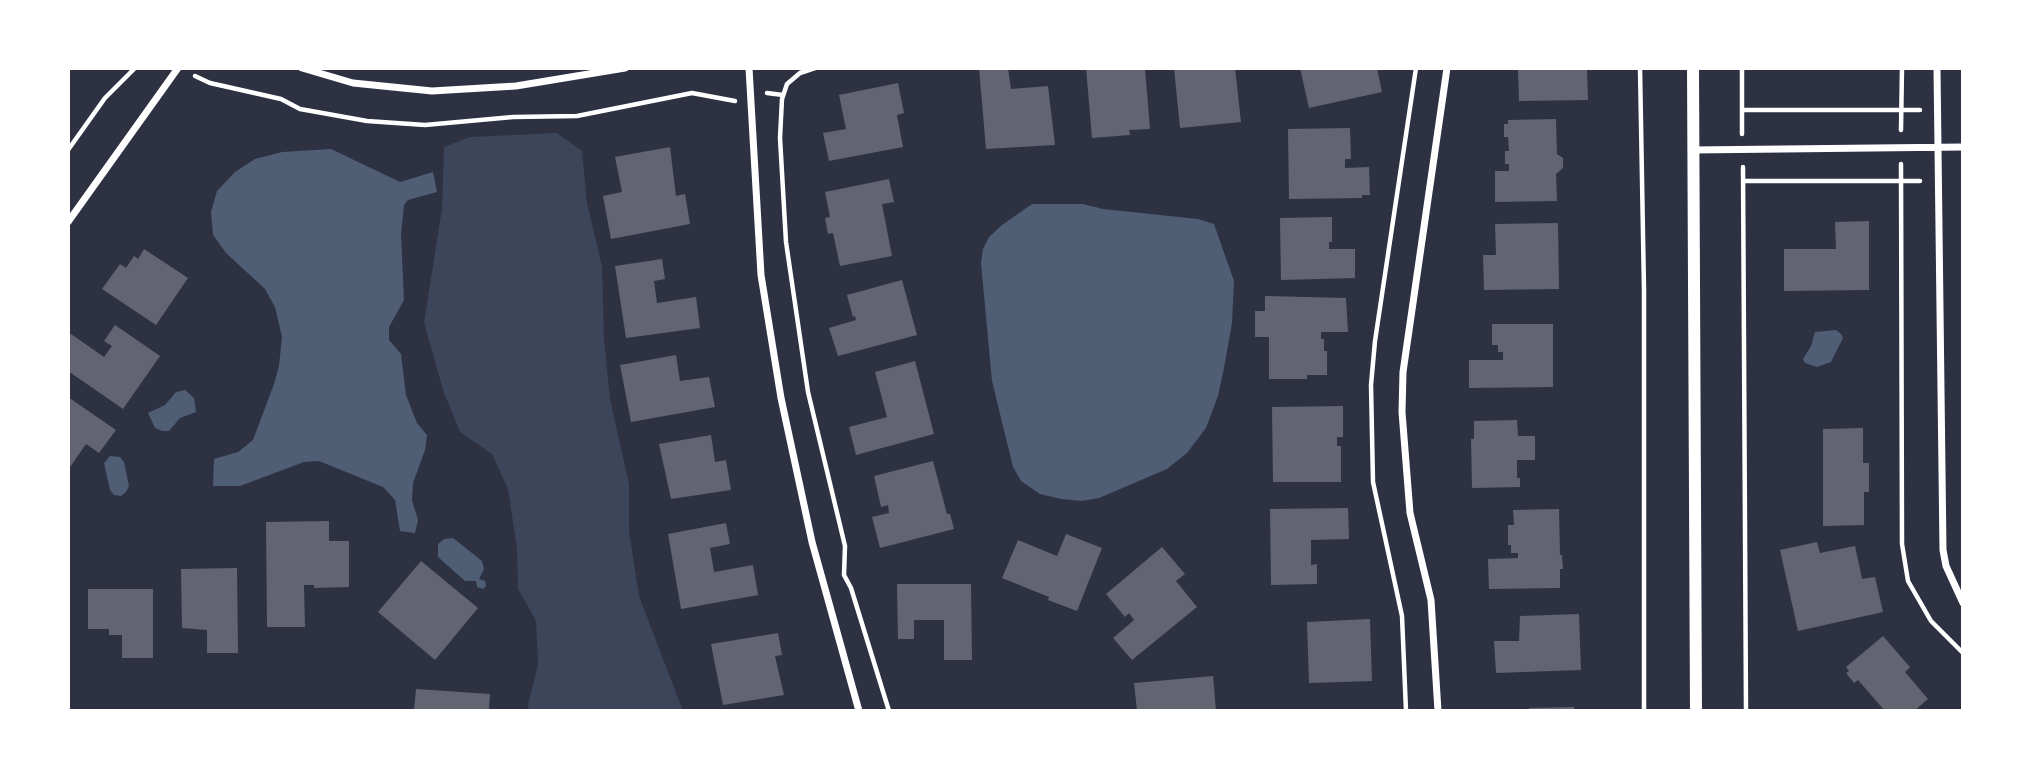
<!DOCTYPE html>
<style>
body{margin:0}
#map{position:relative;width:2031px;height:779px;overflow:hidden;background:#2d3142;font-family:"Roboto Condensed",sans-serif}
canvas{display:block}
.frame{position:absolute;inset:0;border:70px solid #fff;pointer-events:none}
</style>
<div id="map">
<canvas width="2031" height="779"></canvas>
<div class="frame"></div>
</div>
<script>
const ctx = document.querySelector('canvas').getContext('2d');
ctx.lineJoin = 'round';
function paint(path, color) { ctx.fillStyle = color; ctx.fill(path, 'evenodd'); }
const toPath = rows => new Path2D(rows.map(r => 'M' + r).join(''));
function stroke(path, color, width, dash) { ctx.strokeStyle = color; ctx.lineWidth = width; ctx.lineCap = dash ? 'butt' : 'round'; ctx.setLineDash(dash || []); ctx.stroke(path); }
paint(toPath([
 [557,133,582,151,587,203,602,266,604,338,610,399,629,484,629,531,639,596,683,711,529,711,528,704,538,665,536,621,518,589,517,549,508,489,492,454,460,432,444,393,424,323,442,208,444,147,470,137]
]), '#3c4559');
paint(toPath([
 [331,149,400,182,433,172,437,192,408,200,404,205,401,235,404,300,389,327,389,340,401,354,406,395,417,423,427,435,425,450,413,483,412,500,418,520,415,533,400,531,395,500,383,487,319,461,304,462,240,486,213,486,214,459,238,452,253,440,274,384,279,366,282,337,275,307,265,289,226,253,213,235,211,212,217,191,235,172,255,159,282,152],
 [1032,204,1083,204,1103,209,1198,219,1214,224,1234,281,1232,323,1224,368,1218,396,1206,428,1187,453,1167,469,1099,498,1082,501,1061,499,1040,494,1021,481,1013,467,992,381,981,263,983,249,989,237,1002,225],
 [1836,330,1841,334,1843,338,1831,362,1817,367,1805,363,1803,359,1811,346,1815,332],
 [185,390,194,398,196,412,180,418,169,431,162,431,155,428,148,413,165,405,176,392],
 [110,456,120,457,124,462,129,486,126,492,121,496,114,495,110,490,104,463],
 [453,538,482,561,484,569,479,579,485,581,486,586,483,589,477,587,476,581,465,581,438,557,438,544,444,539]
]), '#4f5d75');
paint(toPath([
 [979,68,1008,68,1011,89,1048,86,1055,145,986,149],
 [1086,68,1145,68,1150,129,1129,130,1130,135,1092,138],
 [1174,68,1235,68,1241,122,1180,128],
 [1300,68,1377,68,1382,92,1309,108],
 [1521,68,1587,68,1588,100,1519,101,1518,70],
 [898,83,904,113,897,115,903,147,829,161,823,133,846,129,839,95],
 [1556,119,1557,154,1563,158,1563,168,1556,174,1557,201,1495,202,1495,171,1509,171,1509,164,1505,164,1505,151,1509,151,1508,137,1504,137,1504,124,1508,124,1508,120],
 [1350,128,1351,159,1345,159,1345,168,1369,167,1370,195,1362,195,1362,198,1289,199,1288,129],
 [670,147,676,196,685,194,690,224,611,239,603,196,622,192,615,157],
 [889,179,894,202,882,204,892,256,840,266,833,233,828,234,825,218,830,217,825,192],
 [1332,217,1332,242,1329,242,1329,249,1355,249,1355,278,1281,280,1280,218],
 [1869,221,1869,290,1784,291,1784,249,1836,249,1835,222],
 [1558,223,1559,289,1484,290,1483,255,1496,255,1495,224],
 [144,249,188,278,156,325,102,289,120,264,126,268,134,256,138,259],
 [662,259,665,279,654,281,657,303,696,297,700,328,626,338,615,266],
 [902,280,917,335,838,356,829,328,856,320,855,316,853,317,847,295],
 [1265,296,1346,298,1348,332,1321,332,1321,339,1324,339,1324,351,1327,351,1327,375,1307,375,1307,379,1269,379,1269,337,1255,337,1255,311,1265,311],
 [1492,324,1553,324,1553,387,1469,388,1469,360,1503,360,1503,352,1498,352,1498,345,1492,345],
 [115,325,160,356,123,409,68,371,68,338,71,334,104,357,112,346,104,341],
 [676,355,680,381,709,377,715,407,631,422,620,365],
 [915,361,934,434,856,455,849,427,887,417,875,372],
 [68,397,116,430,99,453,86,444,68,470],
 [1343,406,1343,437,1337,437,1337,446,1341,446,1341,482,1273,482,1272,407],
 [1517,420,1518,436,1535,436,1535,460,1517,460,1517,478,1520,478,1520,487,1472,488,1471,439,1474,439,1474,421],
 [1863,428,1863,463,1869,463,1869,492,1864,492,1864,525,1823,526,1823,429],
 [711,435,715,462,726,460,731,490,671,499,659,444],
 [933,461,947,514,950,514,954,529,880,548,872,517,889,513,888,505,881,507,874,476],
 [1348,508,1349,539,1311,540,1311,565,1317,564,1317,584,1271,585,1270,509],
 [1559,509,1560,555,1562,555,1563,569,1560,569,1560,588,1489,589,1488,559,1518,558,1518,553,1511,553,1511,545,1508,545,1508,525,1514,525,1513,510],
 [329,521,329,541,349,541,349,587,314,588,314,585,304,585,305,627,267,627,266,522],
 [726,523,730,544,710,548,714,572,753,565,758,595,681,609,668,534],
 [1066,534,1102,548,1077,611,1048,600,1049,597,1002,578,1018,540,1057,556],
 [1817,542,1820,553,1855,546,1862,579,1875,577,1883,612,1798,631,1780,550],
 [1162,547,1185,574,1176,581,1197,607,1132,660,1113,638,1134,620,1129,613,1125,617,1106,594],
 [421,561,478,608,435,660,378,612],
 [237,568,238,653,207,653,207,630,182,628,181,569],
 [897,584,971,584,972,660,944,660,944,620,914,620,914,639,898,639],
 [88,589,153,589,153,658,122,658,122,635,109,635,109,629,88,629],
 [1579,614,1581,670,1496,673,1494,641,1519,641,1520,616],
 [1370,619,1372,681,1309,683,1307,622],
 [778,633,782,655,775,656,784,695,723,705,711,644],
 [1883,636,1910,667,1905,672,1928,699,1914,711,1885,711,1858,680,1854,683,1846,673,1849,671,1846,667],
 [1213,676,1216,711,1137,711,1134,683],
 [416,689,490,694,489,711,414,711],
 [1574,707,1574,711,1529,711,1529,708]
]), '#626471');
stroke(toPath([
 [815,68,800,73,787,84,782,99,780,138,786,242,808,392,845,546,844,575,851,588,889,711],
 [1640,68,1644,290,1644,711],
 [1742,68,1742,134],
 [195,76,210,83,281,99,300,109,367,121,425,125,513,117,577,116,692,93,735,101],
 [767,93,783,95],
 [1742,110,1920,110],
 [1901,130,1902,68],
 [68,150,105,98,135,68],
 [1901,164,1902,544,1908,581,1931,621,1963,653],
 [1743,167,1746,711],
 [1743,181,1920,181],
 [1406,711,1402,616,1373,482,1371,385,1375,341,1416,68]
]), '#fff', 4.5);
stroke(toPath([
 [302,68,353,83,432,91,516,86,625,68],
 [749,68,761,275,781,398,812,542,859,711],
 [1937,68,1943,550,1946,566,1963,603],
 [1693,150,1963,147],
 [68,222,178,68],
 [1438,711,1431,600,1410,513,1402,412,1403,372,1447,68]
]), '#fff', 7);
stroke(toPath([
 [1693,68,1696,711]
]), '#fff', 12);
</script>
